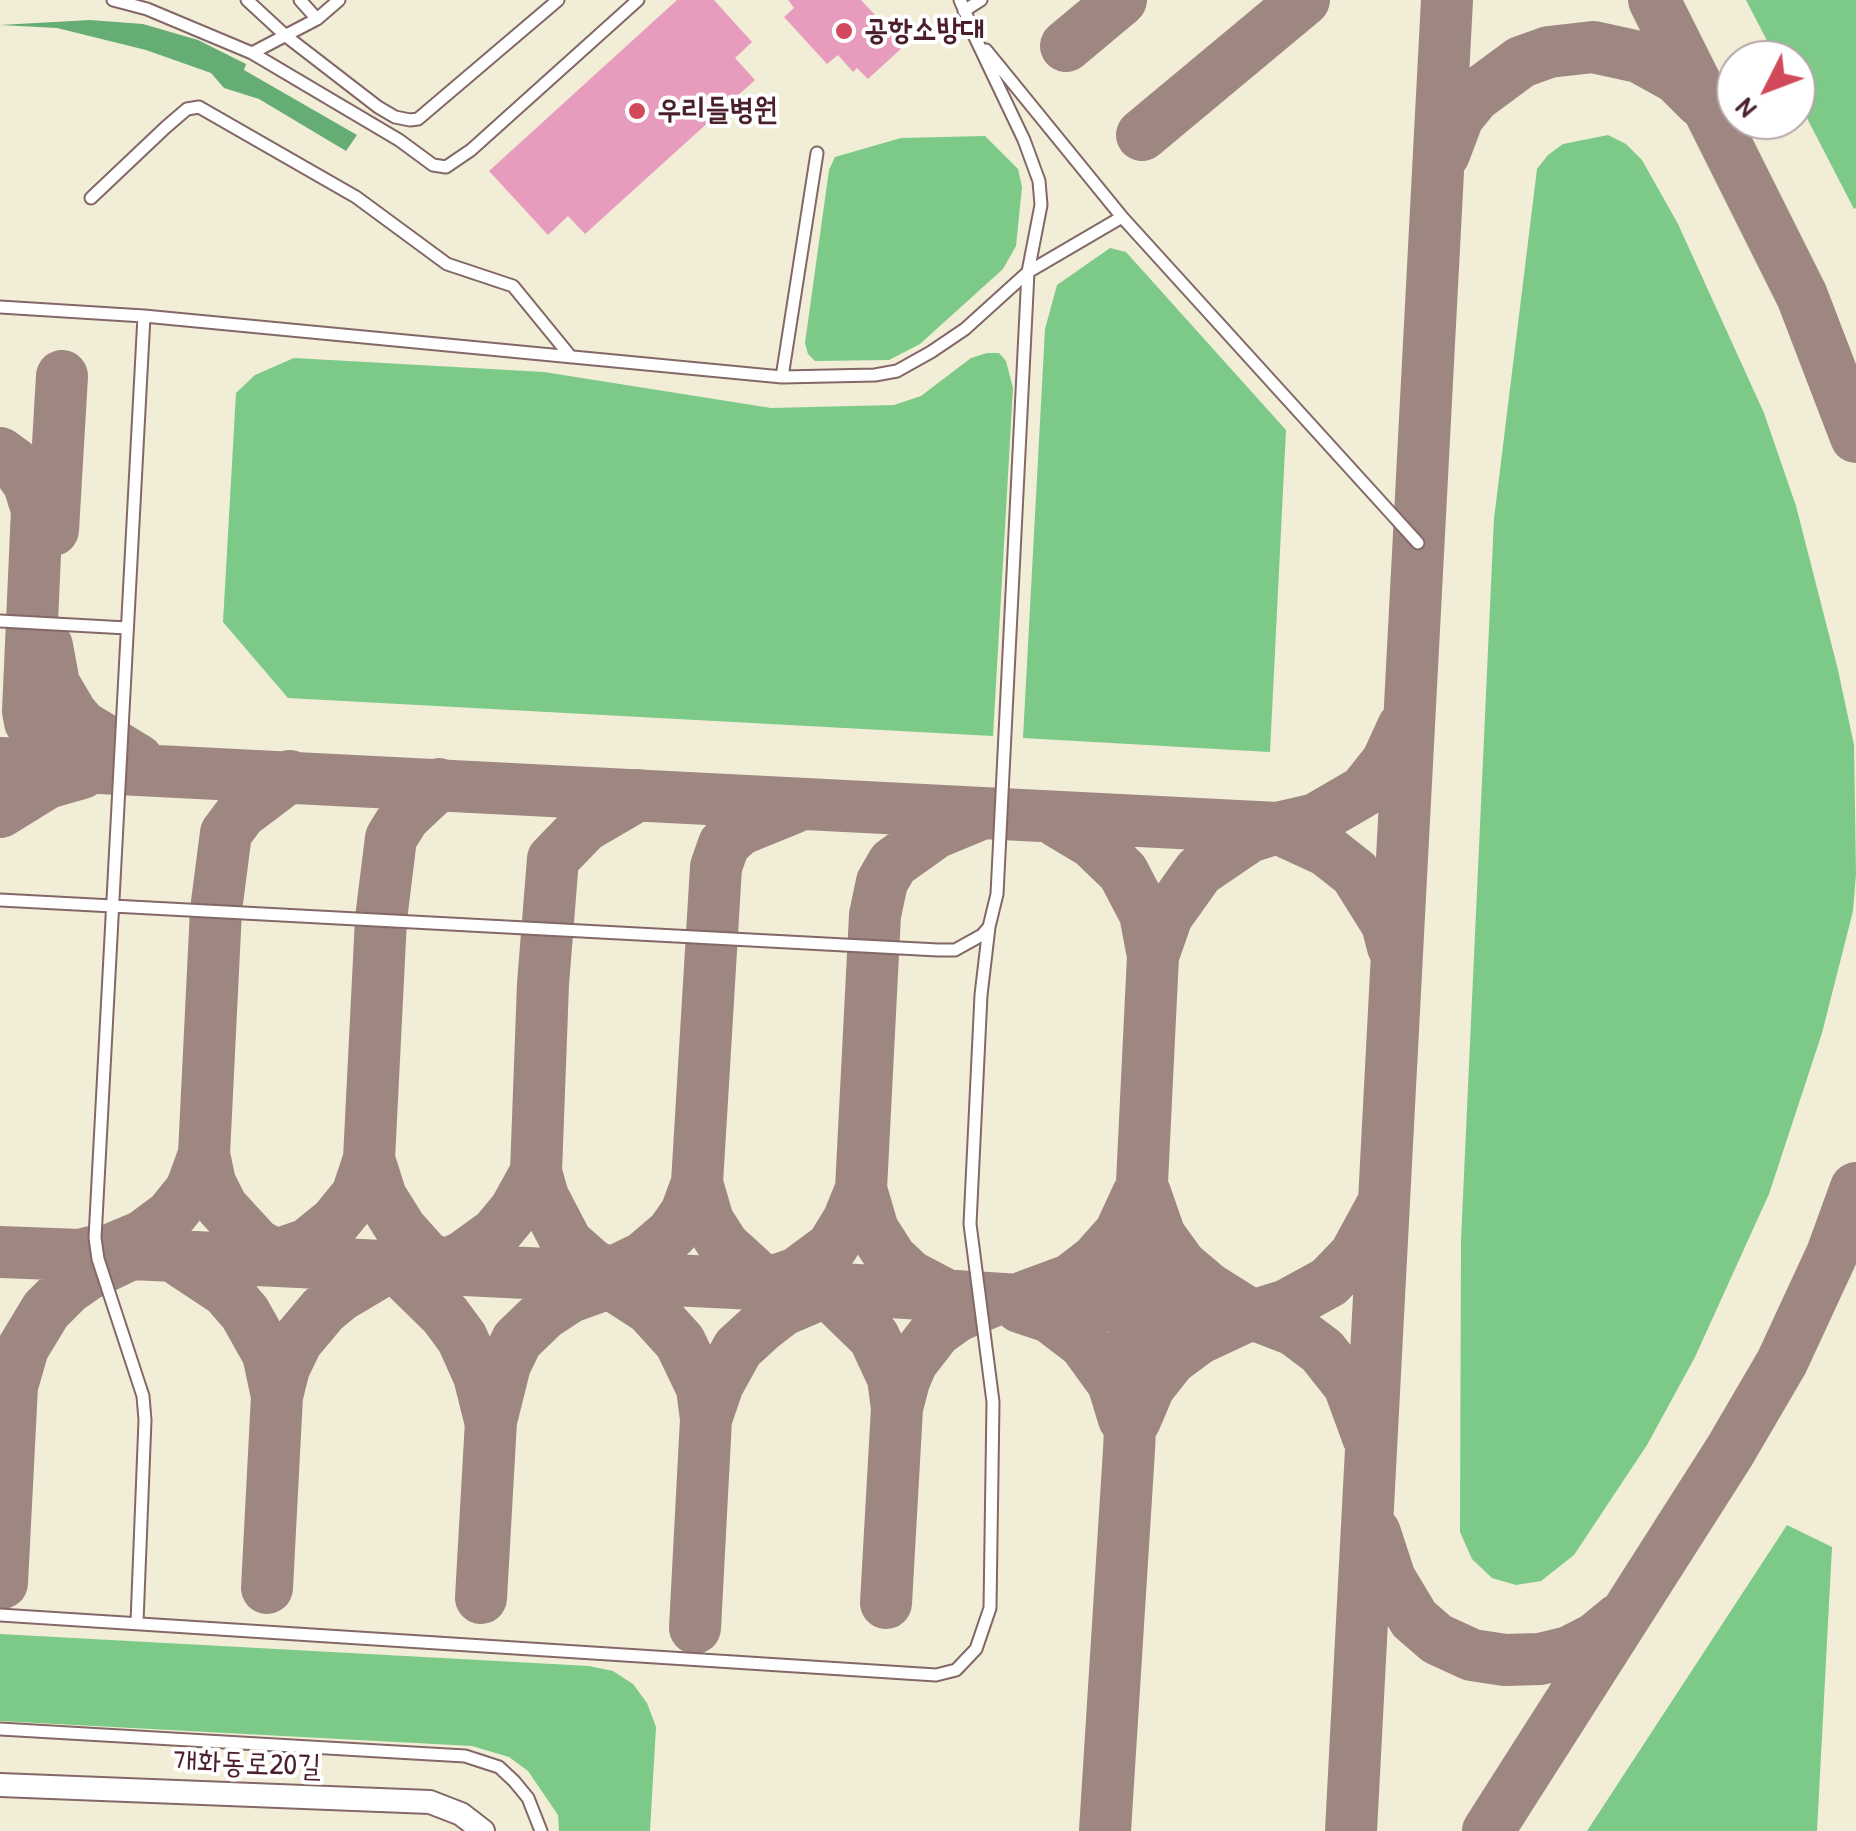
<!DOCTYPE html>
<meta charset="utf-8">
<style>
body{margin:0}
#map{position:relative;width:1856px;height:1831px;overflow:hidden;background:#f1edd7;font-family:"Patrick Hand",sans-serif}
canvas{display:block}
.north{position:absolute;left:1716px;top:40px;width:100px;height:100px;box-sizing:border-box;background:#fff;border:2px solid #b7a5aa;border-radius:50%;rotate:228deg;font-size:28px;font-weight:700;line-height:40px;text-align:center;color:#4a1f2b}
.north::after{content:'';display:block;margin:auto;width:35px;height:45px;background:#d1495b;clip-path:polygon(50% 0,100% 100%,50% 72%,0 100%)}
</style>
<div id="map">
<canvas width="1856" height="1831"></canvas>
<div class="north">N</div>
</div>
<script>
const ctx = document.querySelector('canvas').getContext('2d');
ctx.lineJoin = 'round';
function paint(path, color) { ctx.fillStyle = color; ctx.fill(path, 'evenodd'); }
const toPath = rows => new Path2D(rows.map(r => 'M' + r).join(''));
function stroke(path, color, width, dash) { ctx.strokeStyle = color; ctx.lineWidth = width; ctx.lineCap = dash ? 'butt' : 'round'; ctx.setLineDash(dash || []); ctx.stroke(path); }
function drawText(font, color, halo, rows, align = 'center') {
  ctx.font = font + ' "Patrick Hand","Poor Story",sans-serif'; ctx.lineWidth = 8; ctx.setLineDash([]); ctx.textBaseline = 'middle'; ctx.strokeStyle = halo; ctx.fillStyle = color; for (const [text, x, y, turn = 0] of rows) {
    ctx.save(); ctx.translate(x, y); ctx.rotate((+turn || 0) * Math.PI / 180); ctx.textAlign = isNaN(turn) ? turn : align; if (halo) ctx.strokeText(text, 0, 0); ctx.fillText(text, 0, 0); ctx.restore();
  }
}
paint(toPath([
 [1746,0,1856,0,1856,208,1854,209,1796,97,1796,60,1777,60],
 [1608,135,1626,144,1642,160,1678,224,1764,413,1796,506,1838,670,1854,745,1856,874,1853,911,1822,1033,1769,1194,1695,1357,1647,1445,1574,1555,1541,1581,1516,1585,1492,1578,1472,1559,1460,1532,1461,1240,1494,519,1537,169,1548,155,1563,144],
 [985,136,1018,169,1022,187,1016,246,1003,269,920,344,889,360,815,361,808,354,805,343,829,170,835,157,901,138],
 [1110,248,1126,252,1286,430,1270,752,1023,738,1045,329,1057,285],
 [987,353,999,353,1006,361,1013,388,993,736,288,698,223,622,236,393,255,375,294,358,544,372,771,408,894,405,921,396,971,358],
 [1787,1525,1832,1547,1817,1831,1587,1831],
 [0,1634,589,1666,613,1671,633,1684,647,1703,656,1727,650,1831,559,1831,558,1815,528,1771,509,1757,472,1746,0,1721]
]), '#7cc988');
paint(toPath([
 [90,20,143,24,198,40,246,64,244,70,357,135,346,151,259,99,224,88,211,73,146,50,57,28,0,25]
]), '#65ad74');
stroke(toPath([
 [1654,0,1802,296,1856,437],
 [1066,46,1121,0],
 [1142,135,1304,0],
 [1444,154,1458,117,1475,96,1521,62,1549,52,1593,47,1639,57,1677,78,1700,101],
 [0,453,15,464,29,484,37,510,28,711,30,722,41,741,50,748,78,763,92,765],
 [53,530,62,376],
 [47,646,54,684,71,713,82,726,138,760],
 [0,763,1277,828,1316,819,1364,791,1387,762,1403,727],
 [439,784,404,817,391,838,381,919,369,1159,381,1197,401,1229,426,1257,451,1268],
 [0,812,47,783,82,773],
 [1053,819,1093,843,1123,872,1145,914,1153,956,1129,1450,1105,1831],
 [1153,956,1167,916,1199,871,1249,837,1277,828,1327,851,1355,873,1387,924,1393,947],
 [1145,1193,1160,1236,1181,1265,1208,1288,1251,1315],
 [0,1252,80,1255,91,1252,776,1285,1134,1307,1231,1317,1255,1315,1287,1305,1329,1282,1355,1255,1380,1209],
 [105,1252,143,1236,170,1216,191,1190,204,1154],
 [173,1256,226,1291,245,1313,268,1354,277,1396],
 [270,1257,308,1244,335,1222,357,1195,369,1159],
 [285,1260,257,1245,222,1207,210,1183,204,1154,216,910,226,833,241,813,290,776],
 [395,1266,445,1315,462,1338,479,1376,490,1420],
 [439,1268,463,1257,496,1233,515,1210,536,1172],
 [599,1276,650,1309,680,1342,702,1388,706,1419],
 [605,1276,644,1257,672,1233,686,1213,697,1183],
 [618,1277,592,1265,567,1243,543,1197,536,1172,543,984,553,859,585,826,638,795],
 [765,1284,797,1273,832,1247,848,1221,861,1189],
 [779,1285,758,1277,724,1246,708,1221,697,1183,716,867,724,844,739,830,793,808],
 [816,1288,838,1302,874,1337,893,1378,897,1408],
 [948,1296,910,1276,891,1258,873,1230,861,1189,875,915,882,882,893,863,935,833,976,816],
 [1024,1297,1070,1280,1096,1260,1120,1233,1138,1194],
 [1020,1307,1050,1317,1084,1343,1113,1383,1124,1419],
 [1255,1315,1294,1330,1322,1351,1349,1385,1368,1437],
 [1135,1420,1149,1387,1171,1359,1198,1339,1245,1317],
 [1375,1533,1390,1579,1414,1619,1437,1639,1472,1655,1505,1660,1540,1659,1569,1652,1596,1638,1619,1619],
 [2,1583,12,1386,23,1348,46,1310,67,1289,87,1275,127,1256],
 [267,1588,277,1396,284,1368,297,1341,323,1310,340,1296,392,1265],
 [481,1598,491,1421,505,1365,517,1340,544,1314,570,1297,615,1281],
 [886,1603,897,1408,904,1381,912,1362,936,1331,957,1316,995,1300],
 [695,1628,706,1419,718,1384,738,1348,761,1327,783,1310,832,1289],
 [1351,1831,1447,0],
 [1488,1831,1730,1451,1782,1362,1832,1254,1856,1188]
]), '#9e8681', 52);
paint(toPath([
 [677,0,714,0,752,42,735,58,755,80,585,234,568,216,548,235,489,171],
 [788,0,861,0,904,46,868,79,857,68,853,72,838,55,827,64,784,17,794,8]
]), '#e89cbd');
const service = toPath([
 [113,0,147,9,252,53,399,140,433,165,446,167,471,150,638,0],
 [247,0,286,36,378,107,395,117,410,120,418,119,558,0],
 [960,0,975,35],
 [964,11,981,0],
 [317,19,339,0],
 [986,50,1122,217,1418,543],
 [252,53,317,19,300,0],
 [91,198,166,127,187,109,199,107,356,197,447,264,513,286,571,357],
 [0,307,144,316,95,1238,98,1259,143,1396,145,1420,137,1622],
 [144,316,782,377,875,375,897,371,931,352,965,329,1028,272,1122,217],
 [782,377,817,153],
 [0,621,127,628],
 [0,900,938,950,955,950,982,935,989,927,997,894,1028,272,1041,205,1039,181,1024,140,972,31],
 [0,1615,936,1675,956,1670,976,1649,990,1608,993,1402,970,1224,981,995,989,927],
 [0,1729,465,1756,499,1767,514,1781,528,1798,541,1831]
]);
const minor = toPath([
 [0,1785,430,1802,461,1814,483,1831]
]);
stroke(service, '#846767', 15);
stroke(minor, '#846767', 26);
stroke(service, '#fff', 11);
stroke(minor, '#fff', 22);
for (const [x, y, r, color] of [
 [844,31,10,"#d1495b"],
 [637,111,10,"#d1495b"]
]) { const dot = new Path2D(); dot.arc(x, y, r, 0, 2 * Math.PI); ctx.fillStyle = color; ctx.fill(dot); stroke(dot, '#fff', 4); }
drawText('bold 30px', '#4a1f2b', '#fff', [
 ["공항소방대",864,31],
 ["우리들병원",657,111]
], 'left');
drawText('30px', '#4a1f2b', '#fff', [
 ["개화동로20길",247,1765,2]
]);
</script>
